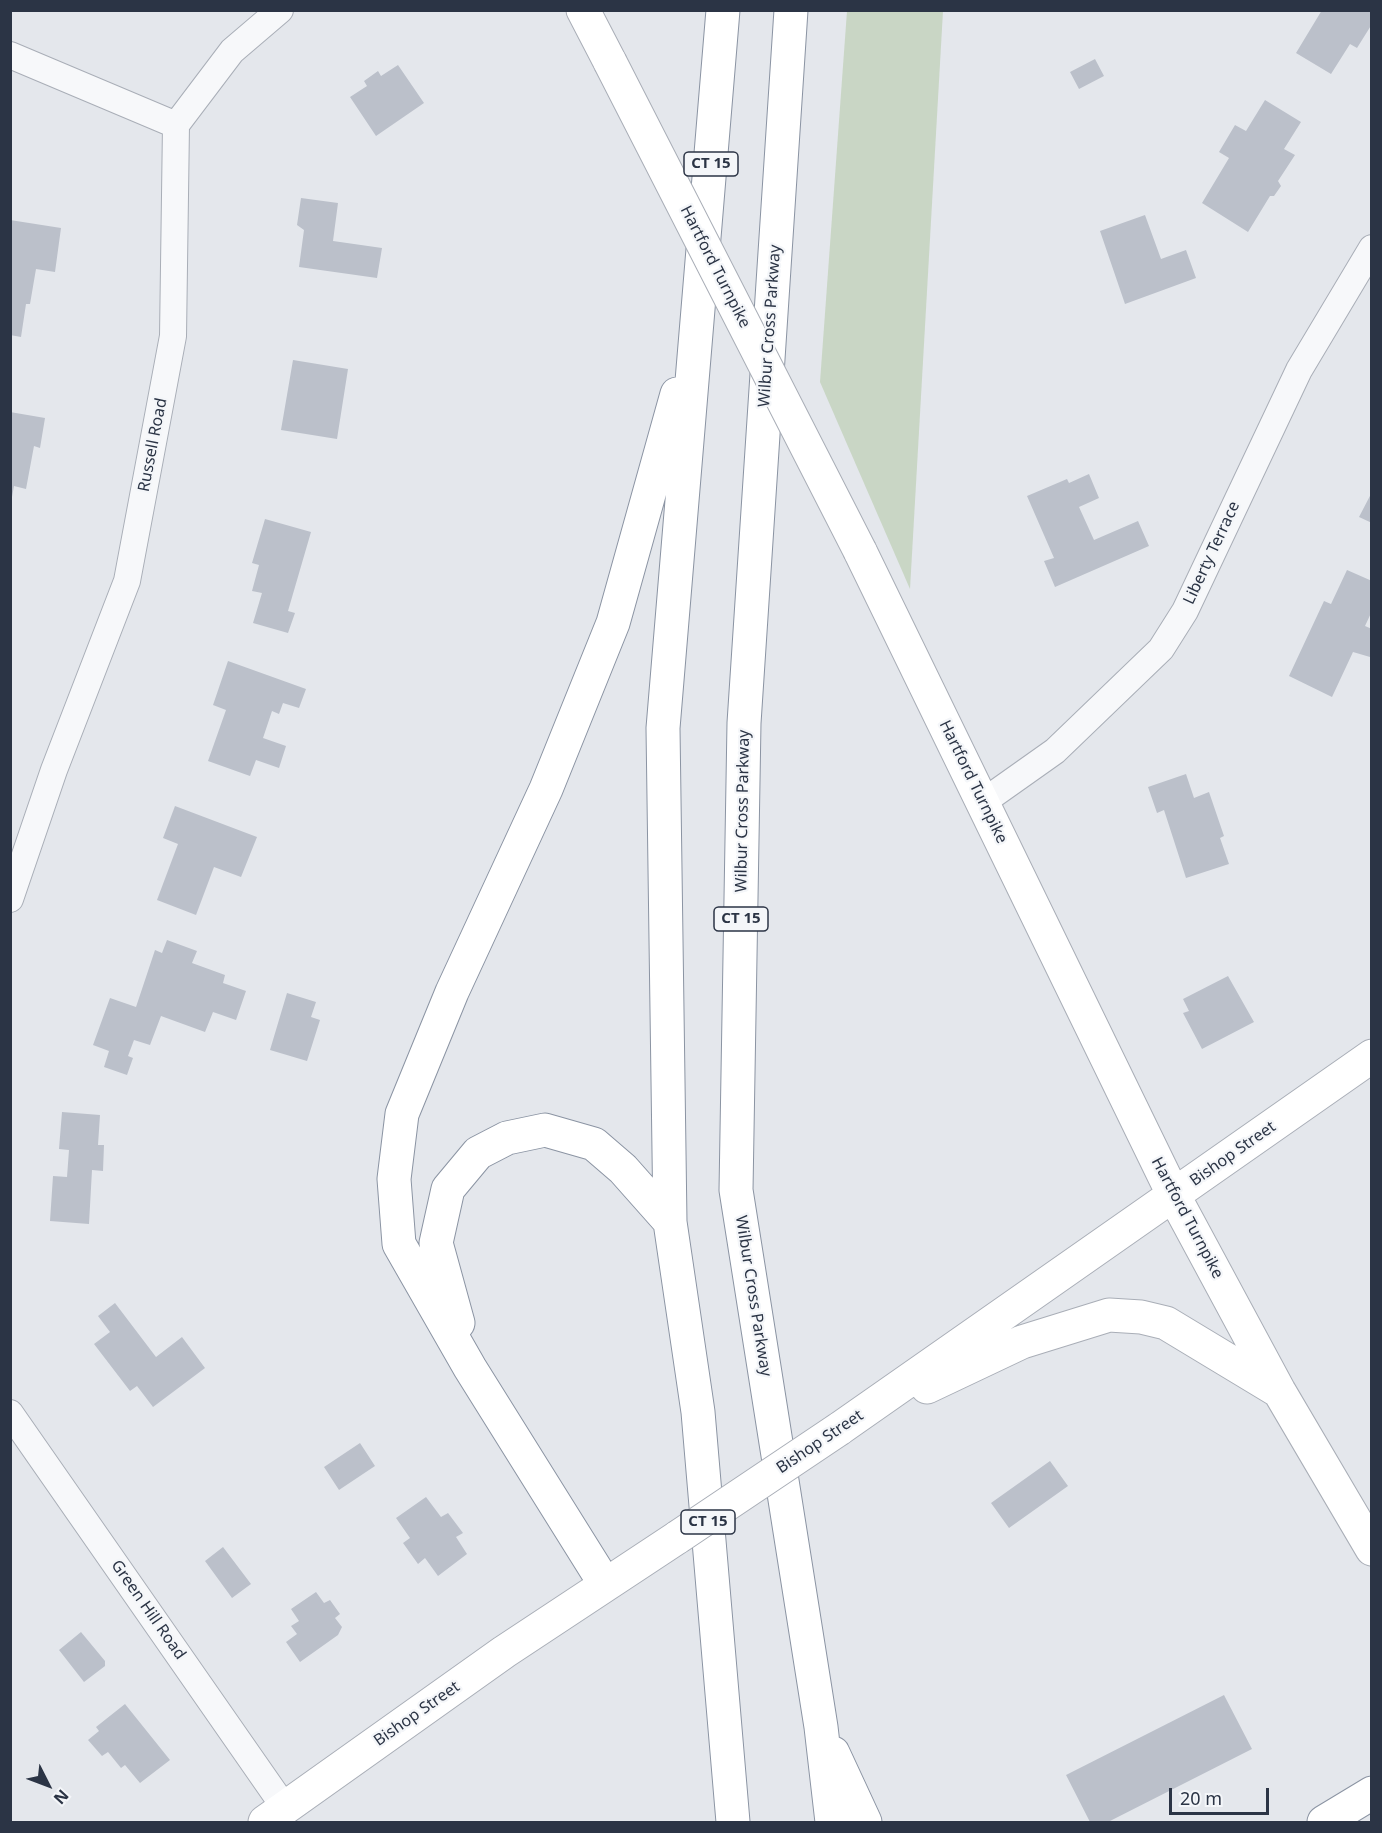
<!DOCTYPE html>
<style>
body{margin:0}
#map{position:relative;width:1382px;height:1833px;overflow:hidden;background:#e4e7ec;font-family:"Noto Sans",sans-serif}
canvas{display:block}
.frame{position:absolute;inset:0;border:12px solid #2b3445;pointer-events:none}
.north{position:absolute;left:18px;top:1755px;width:60px;height:60px;-webkit-text-stroke:4px #f4f6f9;paint-order:stroke;rotate:132deg;font-size:16px;font-weight:700;line-height:24px;text-align:center;color:#2b3445}
.north::after{content:'';display:block;margin:auto;width:21px;height:27px;background:#2b3445;clip-path:polygon(50% 0,100% 100%,50% 72%,0 100%)}
.scale{position:absolute;left:1169px;top:1788px;width:100px;height:27px;box-sizing:border-box;border:3px solid #2b3445;border-top:0;padding-left:8px;font-size:18px;line-height:21px;white-space:nowrap;color:#2b3445;-webkit-text-stroke:4px #f4f6f9;paint-order:stroke}
</style>
<div id="map">
<canvas width="1382" height="1833"></canvas>
<div class="frame"></div>
<div class="north">N</div>
<div class="scale">20 m</div>
</div>
<script>
const ctx = document.querySelector('canvas').getContext('2d');
ctx.lineJoin = 'round';
function paint(path, color) { ctx.fillStyle = color; ctx.fill(path, 'evenodd'); }
const toPath = rows => new Path2D(rows.map(r => 'M' + r).join(''));
function stroke(path, color, width, dash) { ctx.strokeStyle = color; ctx.lineWidth = width; ctx.lineCap = dash ? 'butt' : 'round'; ctx.setLineDash(dash || []); ctx.stroke(path); }
function drawText(font, color, halo, rows, align = 'center') {
  ctx.font = font + ' "Noto Sans",sans-serif'; ctx.lineWidth = 4.5; ctx.setLineDash([]); ctx.textBaseline = 'middle'; ctx.strokeStyle = halo; ctx.fillStyle = color; for (const [text, x, y, turn = 0] of rows) {
    ctx.save(); ctx.translate(x, y); ctx.rotate((+turn || 0) * Math.PI / 180); ctx.textAlign = isNaN(turn) ? turn : align; if (halo) ctx.strokeText(text, 0, 0); ctx.fillText(text, 0, 0); ctx.restore();
  }
}
paint(toPath([
 [847,11,943,11,910,589,820,382]
]), '#c9d6c5');
paint(toPath([
 [1322,10,1372,10,1372,24,1357,48,1350,44,1331,74,1296,53],
 [1095,59,1104,76,1079,89,1070,72],
 [398,65,424,103,376,136,350,97,367,86,364,81,378,71,381,76],
 [1265,100,1301,122,1284,149,1295,155,1278,181,1281,186,1274,196,1270,196,1248,232,1202,203,1229,158,1219,152,1235,125,1246,131],
 [301,198,338,203,333,241,382,248,377,278,299,267,304,230,297,225],
 [1145,215,1161,259,1186,250,1196,278,1125,304,1100,231],
 [10,220,61,228,55,272,36,269,30,304,26,304,21,337,10,335],
 [293,360,348,369,337,439,281,430],
 [10,412,45,418,40,448,34,446,26,489,14,486,12,497],
 [1089,474,1099,498,1079,507,1094,540,1138,521,1149,546,1055,587,1044,561,1054,558,1027,496,1067,479,1069,483],
 [1372,492,1372,523,1359,517],
 [265,519,311,532,288,611,295,613,288,633,253,623,262,593,252,591,259,565,252,563],
 [1347,570,1372,581,1372,611,1365,626,1372,629,1372,655,1370,657,1353,652,1332,697,1289,676,1324,601,1331,604],
 [228,661,306,689,299,708,283,703,279,714,272,711,263,738,286,746,279,768,256,760,250,776,208,761,226,710,213,705],
 [1186,774,1194,798,1209,792,1224,836,1220,838,1229,864,1186,878,1164,810,1157,813,1148,787],
 [175,806,257,837,241,877,214,867,196,915,157,900,178,844,163,838],
 [167,940,197,951,192,963,225,975,223,983,246,991,236,1020,213,1012,205,1032,161,1016,150,1045,134,1040,128,1056,133,1058,127,1075,104,1067,109,1051,93,1045,110,998,136,1007,155,950,162,953],
 [1228,976,1254,1022,1202,1049,1183,1013,1189,1011,1183,999],
 [287,993,316,1002,311,1017,320,1020,307,1061,270,1050],
 [62,1112,100,1115,98,1145,104,1145,103,1171,92,1170,89,1224,50,1221,53,1176,67,1177,69,1150,59,1149],
 [115,1303,156,1357,182,1337,205,1368,153,1407,137,1386,130,1391,94,1344,110,1332,98,1316],
 [360,1443,375,1466,339,1490,324,1467],
 [1050,1461,1068,1486,1009,1528,991,1503],
 [426,1497,441,1517,448,1513,463,1533,456,1537,467,1554,438,1576,425,1558,418,1564,403,1543,410,1538,396,1518],
 [223,1547,251,1584,232,1598,205,1561],
 [316,1592,324,1603,330,1600,340,1614,335,1618,342,1627,338,1635,300,1662,286,1642,297,1634,291,1626,299,1621,291,1609],
 [81,1632,105,1661,105,1666,84,1682,59,1650],
 [1224,1695,1252,1749,1108,1822,1090,1822,1066,1775],
 [125,1704,170,1760,140,1783,125,1765,121,1768,108,1752,102,1756,88,1740,99,1731,96,1727]
]), '#bbc0ca');
const minor = toPath([
 [10,55,176,125],
 [983,802,1055,751,1161,649,1185,611,1299,370,1372,248],
 [10,899,54,770,127,581,173,336,176,125,232,51,280,10],
 [10,1413,285,1808]
]);
const secondary = toPath([
 [583,10,610,62],
 [860,551,1174,1196,1279,1391,1372,1549],
 [927,1387,1022,1342,1109,1315,1141,1317,1166,1323,1277,1390],
 [839,1429,1372,1056],
 [265,1822,504,1652,678,1537]
]);
const motorway = toPath([
 [723,10,663,728,670,1222,698,1412,733,1822],
 [791,10,744,723,736,1190,821,1727,832,1822],
 [458,1323,436,1243,448,1189,478,1153,507,1138,545,1130,594,1144,623,1169,670,1222],
 [605,1584,470,1368,399,1244,394,1179,402,1114,452,992,546,789,613,623,677,394],
 [833,1753,865,1822],
 [1324,1822,1372,1793]
]);
stroke(minor, '#a9aeb7', 28);
stroke(secondary, '#a9aeb7', 35);
stroke(motorway, '#8b94a3', 35);
stroke(minor, '#f7f8fa', 26);
stroke(secondary, '#fff', 33);
stroke(motorway, '#fff', 33);
const secondaryBridge = toPath([
 [610,62,860,551],
 [678,1537,839,1429]
]);
stroke(secondaryBridge, '#a9aeb7', 35, []);
stroke(secondaryBridge, '#fff', 33);
for (const [x, y, w] of [
 [711,164,54],
 [741,919,54],
 [708,1522,54]
]) { const box = new Path2D(); box.roundRect(x - w / 2, y - 12, w, 24, 4.5); ctx.fillStyle = '#f4f6f9'; ctx.fill(box); stroke(box, '#2b3445', 1.5); }
drawText('bold 15px', '#2b3445', null, [
 ["CT 15",711,164],
 ["CT 15",741,919],
 ["CT 15",708,1522]
]);
drawText('16px', '#2b3445', '#f4f6f9', [
 ["Hartford Turnpike",715,267,63],
 ["Wilbur Cross Parkway",770,326,-86],
 ["Russell Road",153,445,-79],
 ["Liberty Terrace",1212,553,-65],
 ["Hartford Turnpike",973,782,64],
 ["Wilbur Cross Parkway",743,811,-89],
 ["Bishop Street",1233,1154,-35],
 ["Hartford Turnpike",1187,1218,62],
 ["Wilbur Cross Parkway",753,1296,81],
 ["Bishop Street",820,1442,-34],
 ["Green Hill Road",148,1610,55],
 ["Bishop Street",417,1714,-35]
]);
</script>
